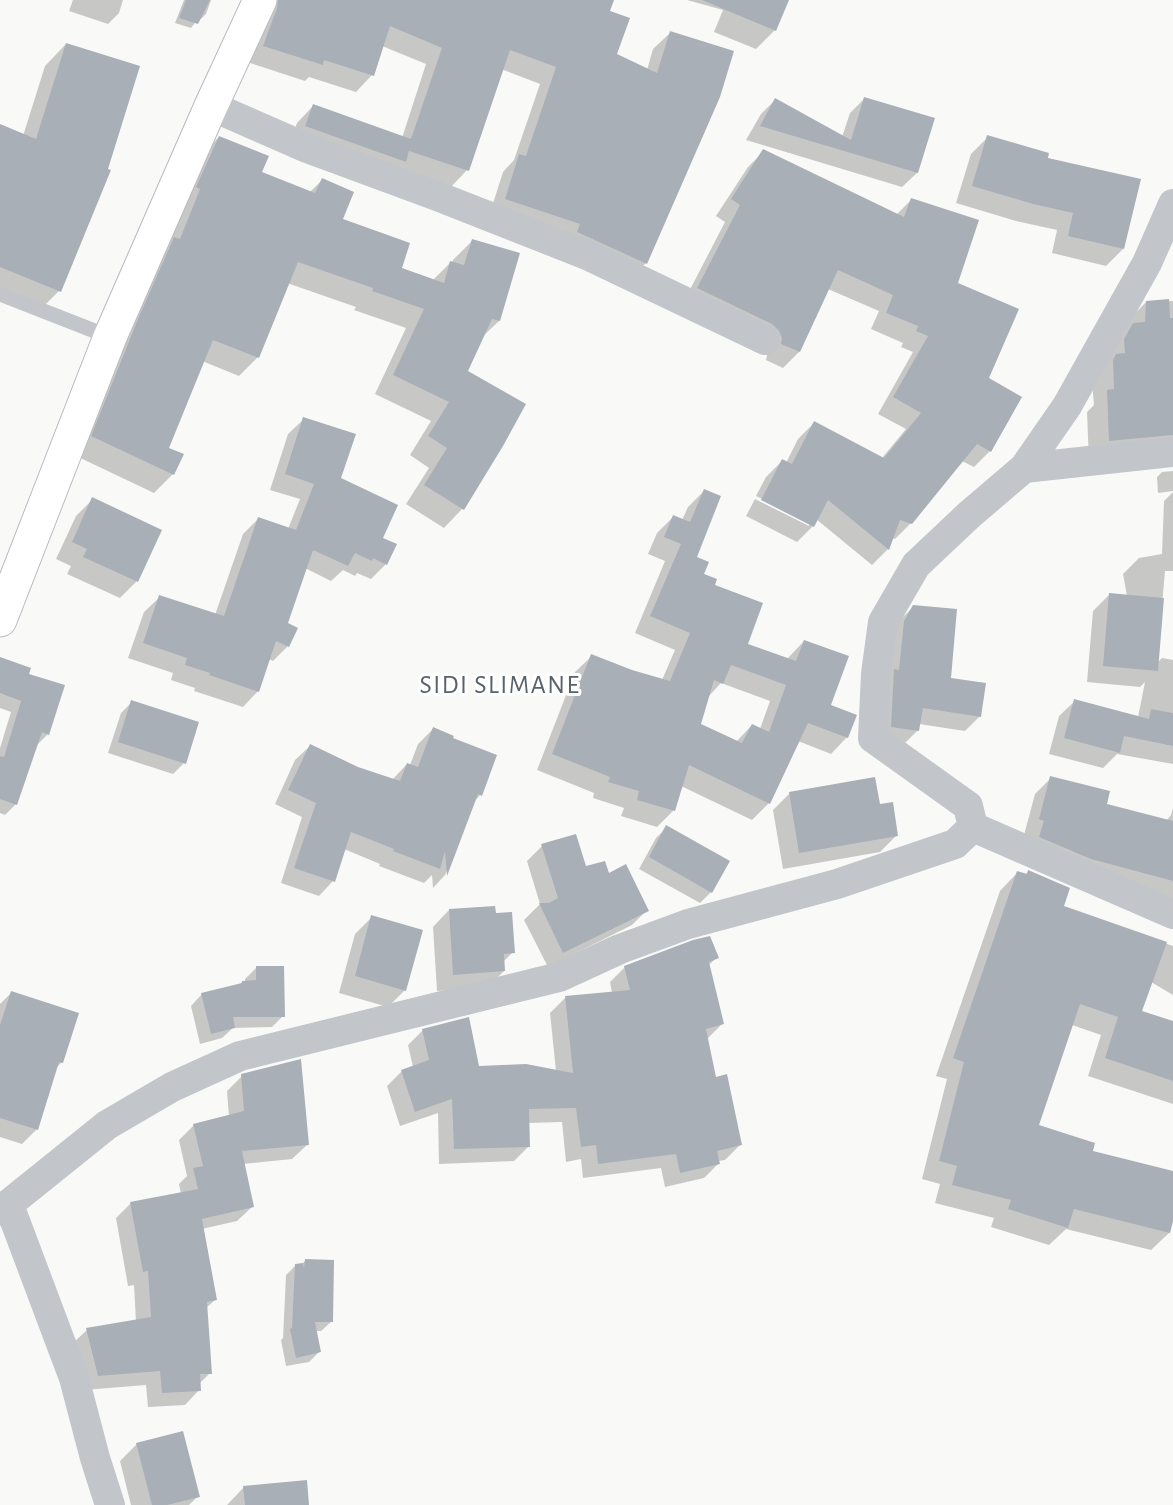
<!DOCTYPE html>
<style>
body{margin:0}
canvas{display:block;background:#f9f9f8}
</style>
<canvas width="1173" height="1505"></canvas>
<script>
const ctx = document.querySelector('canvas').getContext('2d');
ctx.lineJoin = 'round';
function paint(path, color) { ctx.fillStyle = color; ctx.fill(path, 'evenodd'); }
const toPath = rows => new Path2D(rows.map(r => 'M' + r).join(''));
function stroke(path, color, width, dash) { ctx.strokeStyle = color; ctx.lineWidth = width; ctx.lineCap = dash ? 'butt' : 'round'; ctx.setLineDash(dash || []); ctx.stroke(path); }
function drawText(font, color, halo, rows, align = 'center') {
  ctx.font = font + ' "Alegreya Sans",sans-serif'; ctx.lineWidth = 6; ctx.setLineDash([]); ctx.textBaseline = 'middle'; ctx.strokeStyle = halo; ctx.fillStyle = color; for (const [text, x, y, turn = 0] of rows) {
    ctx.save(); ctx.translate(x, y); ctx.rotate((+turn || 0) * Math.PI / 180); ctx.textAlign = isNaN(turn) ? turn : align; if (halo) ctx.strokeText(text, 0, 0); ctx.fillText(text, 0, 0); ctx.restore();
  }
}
paint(toPath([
 [73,0,123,0,119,13,108,24,69,11],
 [184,0,211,0,206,14,201,19,199,18,191,28,175,23],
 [276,0,599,0,608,12,615,55,647,70,653,49,670,33,718,97,645,264,629,280,489,216,503,172,514,160,540,84,501,69,467,170,451,187,290,143,297,123,313,106,402,138,426,64,382,46,372,75,356,92,309,77,305,81,247,62],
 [687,0,787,0,775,30,756,49,714,32,723,10],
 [66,44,106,170,59,291,38,312,0,297,0,126,23,136,45,66],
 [865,98,933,119,917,173,902,187,746,140,761,114,775,100,842,137,850,113],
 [219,137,260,173,310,192,322,180,341,220,400,269,433,280,451,262,452,263,453,260,472,241,519,254,499,321,481,338,466,371,502,446,462,509,444,528,406,504,429,468,410,455,431,421,375,394,406,328,354,310,356,307,287,283,258,357,239,376,202,361,168,448,173,474,154,493,74,455,200,156],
 [988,137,1046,159,1123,249,1106,266,1052,253,1057,230,1016,221,956,203,971,154],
 [764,151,896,215,911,200,956,284,987,379,990,451,974,467,962,461,911,523,895,539,892,538,888,549,872,565,816,519,813,526,797,542,746,516,755,499,809,526,809,522,756,496,766,477,782,461,786,463,798,439,814,423,882,458,906,429,878,414,913,352,901,347,903,343,871,329,879,311,828,289,799,352,783,368,766,360,767,355,764,347,682,305,725,222,716,216,748,167],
 [1173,301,1173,444,1089,462,1087,412,1094,405,1092,382,1113,345,1125,333,1126,323,1146,302],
 [304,419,340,479,381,538,386,564,371,579,357,573,355,576,343,570,331,581,305,568,286,624,288,646,273,661,269,659,258,691,243,707,194,691,195,688,171,680,173,673,128,658,144,612,160,597,215,615,243,534,258,519,288,529,300,499,270,490,288,434],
 [1173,471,1173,491,1158,493,1157,477,1162,472],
 [704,491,695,558,702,575,713,586,746,645,787,659,804,641,829,706,847,737,831,754,798,741,769,803,752,820,681,786,674,810,657,827,621,816,624,808,593,798,594,793,537,770,575,672,592,656,632,672,662,680,675,650,635,633,665,561,648,554,657,533,673,517,682,520,688,507],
 [721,683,770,701,760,729,752,725,736,742,699,725,708,697],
 [1173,492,1173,571,1165,571,1157,663,1162,658,1173,660,1173,764,1117,754,1103,768,1049,754,1059,716,1075,701,1138,717,1145,682,1140,687,1087,682,1093,611,1110,594,1127,596,1123,574,1139,558,1162,554,1164,501],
 [93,499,137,581,120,598,67,574,71,566,56,559,76,516],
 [913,607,950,679,980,716,965,731,919,724,918,730,903,745,877,741,890,637,899,621],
 [0,658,27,675,48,734,37,745,16,804,5,815,0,813,0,748,11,712,0,708],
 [132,702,184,763,173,774,108,753,121,713],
 [433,729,451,739,480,795,474,802,445,875,433,888,432,875,424,883,379,866,380,864,344,849,333,881,319,896,281,883,302,817,275,804,295,760,310,746,358,769,392,780,407,764,410,765,418,744],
 [1051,778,1105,805,1166,821,1171,815,1173,808,1173,913,1024,835,1035,794],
 [790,793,878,806,897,835,880,852,783,869,773,810],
 [667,827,711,892,700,903,639,869,656,838],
 [542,846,585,868,608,875,647,910,632,925,548,967,524,920,540,904,527,861],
 [1028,872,1062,907,1173,946,1173,995,1151,982,1140,1012,1173,1023,1173,1104,1088,1076,1101,1035,1072,1025,1038,1126,1091,1152,1173,1173,1173,1215,1169,1233,1151,1250,1066,1229,1049,1245,991,1227,994,1218,935,1203,940,1184,922,1179,947,1079,936,1076,1000,891,1017,873,1025,875],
 [449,910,495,915,513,952,503,962,504,971,487,988,437,991,433,927],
 [372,917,405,990,388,1007,339,993,355,934],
 [717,957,708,966,722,1024,707,1039,715,1079,740,1145,725,1160,718,1161,719,1163,704,1178,665,1187,661,1168,583,1178,581,1159,566,1162,562,1122,528,1123,529,1146,514,1161,439,1164,438,1113,400,1126,387,1086,402,1071,413,1067,408,1045,423,1030,478,1068,556,1071,550,1013,565,998,612,993,610,982,625,967],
 [256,968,283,1016,272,1027,233,1028,222,1038,200,1044,191,1006,202,994,239,985,242,982,245,982,245,979],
 [11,993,62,1062,56,1068,37,1129,22,1144,0,1137,0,1004],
 [242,1076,307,1145,292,1159,243,1164,252,1207,237,1221,202,1229,215,1300,206,1308,210,1373,199,1384,199,1390,185,1405,148,1407,146,1385,84,1390,72,1344,87,1330,136,1322,134,1285,128,1286,116,1218,130,1204,181,1194,179,1184,187,1176,179,1140,194,1125,229,1117,227,1091],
 [305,1261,331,1322,321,1331,315,1331,319,1352,309,1362,286,1366,281,1340,283,1338,286,1275,295,1266,301,1265],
 [137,1444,198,1496,189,1505,131,1505,120,1461],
 [244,1487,308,1505,227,1505]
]), '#0003');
paint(toPath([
 [186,0,210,0,198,24,179,18],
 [278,0,614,0,610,11,630,18,617,54,657,73,670,31,734,51,720,97,647,264,577,232,580,224,505,199,519,154,526,156,556,67,510,50,469,171,409,151,406,162,305,126,313,104,411,139,442,48,390,26,374,76,324,60,323,65,263,46,277,8],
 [702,0,789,0,776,31],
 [66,43,140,66,108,169,111,170,61,292,0,267,0,124,36,139],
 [864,97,935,118,918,173,760,126,775,98,851,140],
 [987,135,1049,153,1048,158,1141,179,1124,249,1068,236,1073,213,1033,204,972,186],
 [219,136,269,156,262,172,315,193,322,178,354,192,343,219,410,243,402,268,444,283,450,261,464,265,472,239,520,253,500,321,492,319,468,371,526,404,503,446,464,510,424,485,447,448,428,436,449,402,393,375,424,309,372,291,373,288,298,262,259,358,213,340,169,448,184,454,174,475,91,436,138,319,174,237,180,239,200,189,196,187],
 [763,149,904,217,911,198,979,220,958,283,1019,309,989,378,1022,397,991,452,977,444,912,524,900,520,889,550,828,500,814,527,761,500,782,459,792,464,814,421,884,458,921,413,893,397,928,336,916,331,918,326,886,313,893,295,838,270,800,352,781,344,782,338,779,331,772,324,697,288,740,205,731,199],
 [1169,299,1170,318,1173,318,1173,435,1109,441,1107,390,1114,389,1113,360,1116,354,1125,353,1124,339,1133,323,1145,322,1146,301],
 [303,417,356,434,341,478,398,505,383,538,397,544,387,565,373,558,372,561,355,553,348,566,313,550,288,623,298,628,289,647,276,641,259,692,209,675,210,673,185,665,187,658,143,643,159,595,224,616,258,517,296,530,314,484,285,474],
 [704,489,721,496,697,557,709,562,704,574,717,579,715,585,763,603,748,644,796,661,804,640,849,656,831,705,857,715,848,738,808,723,770,804,689,765,675,811,637,800,639,791,608,782,610,777,552,754,591,654,632,670,670,681,690,633,650,616,681,544,664,537,673,515,690,522],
 [731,665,786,685,769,732,752,724,742,743,701,724,714,680,723,684],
 [92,497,162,530,138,582,83,557,87,549,72,542],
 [1109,593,1164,598,1158,671,1103,666],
 [913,605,957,609,951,678,986,683,981,717,923,708,919,731,891,727,894,669,899,670,904,621],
 [0,657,31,668,29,674,65,685,49,735,42,732,17,805,0,799,0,756,4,757,21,701,0,693],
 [1074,699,1149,719,1151,709,1173,713,1173,746,1124,736,1120,753,1064,738],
 [131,700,199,722,186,764,118,742],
 [433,727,454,736,453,738,497,755,482,796,478,794,447,876,445,851,440,869,393,851,394,849,351,832,335,882,294,868,316,803,288,790,310,744,358,767,400,781,407,763,418,767],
 [1050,776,1110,791,1107,804,1173,821,1173,881,1091,859,1039,837,1044,821,1039,819],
 [875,777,880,804,893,802,898,836,799,853,789,792],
 [666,825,730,861,712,893,649,857],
 [576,834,586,866,605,861,609,873,626,864,649,911,563,953,539,903,549,903,558,898,541,844],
 [1028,870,1070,888,1064,906,1167,942,1142,1011,1173,1021,1173,1081,1105,1058,1118,1017,1080,1004,1039,1125,1095,1143,1093,1151,1173,1171,1173,1221,1170,1233,1074,1209,1068,1228,1008,1209,1011,1200,952,1185,957,1166,939,1161,964,1062,953,1058,1017,871,1027,874],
 [495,906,496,913,512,912,515,953,504,954,505,971,453,975,449,909],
 [371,915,423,930,406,991,355,976],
 [710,936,719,958,709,962,724,1024,706,1029,716,1077,727,1074,742,1145,717,1151,720,1164,680,1173,676,1154,598,1164,596,1145,581,1147,576,1108,529,1109,530,1147,454,1149,452,1099,415,1112,401,1070,429,1060,422,1029,469,1017,479,1066,526,1064,573,1073,565,996,630,990,624,966,693,940],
 [256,966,284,966,285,1017,233,1017,235,1028,211,1034,201,993,242,983,242,981,256,980],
 [11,991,79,1013,63,1063,59,1062,38,1130,0,1118,0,1025],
 [301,1059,309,1145,242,1151,254,1207,202,1219,217,1300,207,1302,212,1374,200,1374,201,1391,162,1393,160,1371,98,1376,86,1328,151,1317,148,1271,143,1272,130,1202,198,1189,193,1168,203,1166,193,1124,244,1111,241,1074],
 [305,1259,334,1260,333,1322,315,1322,321,1352,296,1358,290,1329,292,1328,295,1264,303,1263,304,1268],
 [183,1431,200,1497,167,1505,152,1505,136,1443],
 [307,1480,309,1505,245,1505,243,1486]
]), '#a9afb6');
const secondary = toPath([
 [0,620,110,337,211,106,260,0]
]);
stroke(secondary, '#b7babf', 35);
stroke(toPath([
 [0,294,110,337]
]), '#c2c5c9', 15);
stroke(toPath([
 [211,106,307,148,437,196,587,255,765,340],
 [1024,468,1173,452],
 [973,827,1173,914],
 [9,1205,74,1378,95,1458,110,1505],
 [0,1211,107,1125,172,1087,240,1056,559,977,620,949,688,924,837,884,955,844,973,827,968,806,873,738,876,674,883,622,916,565,969,515,1024,468,1067,406,1147,263,1173,204]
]), '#c2c5c9', 30);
stroke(secondary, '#fff', 33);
ctx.letterSpacing = '1.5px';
drawText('26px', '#59616b', '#fff', [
 ["SIDI SLIMANE",500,685]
]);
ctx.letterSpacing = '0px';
</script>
